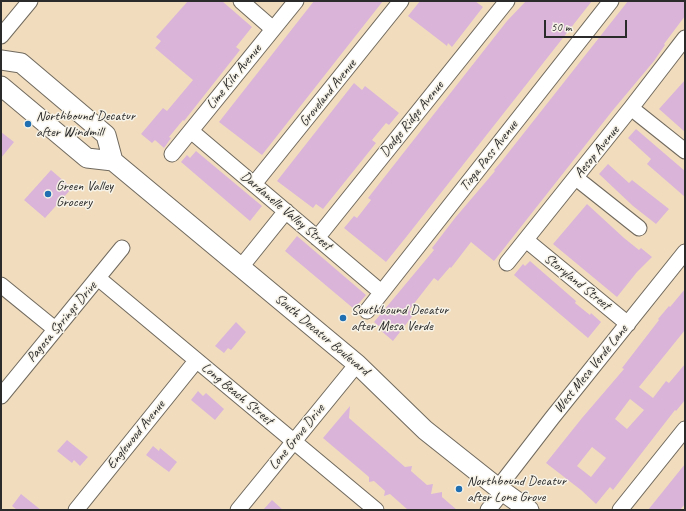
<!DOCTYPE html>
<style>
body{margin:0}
#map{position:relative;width:686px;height:511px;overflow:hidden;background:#f1ddbe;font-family:Caveat,sans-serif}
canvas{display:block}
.frame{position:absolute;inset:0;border:2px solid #2b2b2b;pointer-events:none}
.scale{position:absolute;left:544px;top:20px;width:83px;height:18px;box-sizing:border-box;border:2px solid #2b2b2b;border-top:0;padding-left:5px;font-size:12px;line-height:14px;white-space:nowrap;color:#2b2b2b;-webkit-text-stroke:3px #f7f3e8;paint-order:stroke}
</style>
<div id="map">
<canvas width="686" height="511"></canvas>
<div class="frame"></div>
<div class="scale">50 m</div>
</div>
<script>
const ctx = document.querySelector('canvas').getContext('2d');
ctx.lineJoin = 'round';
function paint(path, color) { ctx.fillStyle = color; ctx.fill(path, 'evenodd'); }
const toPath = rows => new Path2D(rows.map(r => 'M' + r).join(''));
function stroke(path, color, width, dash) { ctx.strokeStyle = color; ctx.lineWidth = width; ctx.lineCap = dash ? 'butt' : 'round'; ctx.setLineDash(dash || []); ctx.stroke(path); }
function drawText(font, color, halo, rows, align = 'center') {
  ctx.font = font + ' Caveat,sans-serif'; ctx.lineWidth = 3; ctx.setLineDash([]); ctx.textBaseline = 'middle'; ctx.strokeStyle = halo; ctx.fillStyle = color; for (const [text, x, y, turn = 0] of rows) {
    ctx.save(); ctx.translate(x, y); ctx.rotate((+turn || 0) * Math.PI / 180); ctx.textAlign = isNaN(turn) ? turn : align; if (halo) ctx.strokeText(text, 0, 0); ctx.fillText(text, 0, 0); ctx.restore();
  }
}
paint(toPath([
 [188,1,222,1,252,27,236,47,240,50,184,121,183,120,169,137,171,138,164,148,155,140,152,143,141,134,163,108,167,111,193,80,155,48,161,41,156,37],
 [314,1,383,1,262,155,219,122],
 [420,1,475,1,483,7,452,47,448,43,447,46,408,16],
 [526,1,592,1,407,236,386,262,344,228,354,216,357,218,371,200,368,198,507,21],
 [628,1,685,1,685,16,664,44,665,45,654,61,613,110,494,261,471,242,451,268,450,267,438,281,434,278,409,310,414,314,393,341,379,329,381,328,374,322,434,250,432,248,455,218,495,171,494,170,501,162],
 [685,80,685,132,659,109],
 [354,83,362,90,365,86,399,113,389,125,386,123,372,140,376,143,323,209,316,204,313,208,277,181],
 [636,129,685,171,685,197,647,164,651,159,628,138],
 [1,132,14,142,1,158],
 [196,151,262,206,250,221,181,162,187,155,190,158],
 [608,164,629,183,632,180,669,209,656,224,633,206,599,174],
 [51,170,72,188,45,218,24,200],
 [587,204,624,238,639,250,641,248,652,257,637,272,617,297,553,244],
 [297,236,366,295,354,309,285,251],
 [530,261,576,301,575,303,590,315,591,313,601,322,588,338,514,275,523,264,525,266],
 [685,289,685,330,639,387,653,398,666,381,669,383,685,364,685,400,676,411,675,410,613,490,610,487,596,504,581,490,546,463,582,418,624,369,622,368,659,320,658,319,669,306,670,307],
 [630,399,644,410,627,429,615,419],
 [592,447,606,458,591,477,577,466],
 [236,322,246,332,231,350,228,348,224,353,215,346],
 [198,391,203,396,206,393,224,409,215,420,191,400],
 [350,406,349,418,405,467,412,466,411,471,427,485,433,484,431,494,442,492,442,497,457,510,408,510,390,494,384,496,385,491,374,481,369,482,369,477,323,438],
 [67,440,88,457,80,466,74,460,72,463,57,451],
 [153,446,159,451,160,448,177,462,169,472,146,455],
 [685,464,685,504,680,510,648,510],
 [21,494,41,510,17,510,12,506],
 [272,500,283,510,263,510]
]), '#dab4d9');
const minor = toPath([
 [241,1,273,29],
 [1,36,30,1],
 [631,108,685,151],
 [191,131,381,292],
 [172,154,296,1],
 [576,178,639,228],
 [254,184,401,1],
 [317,238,507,1],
 [526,240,628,324],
 [507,263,631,108,685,38],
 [241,267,286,211],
 [98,278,376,510],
 [1,285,55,329],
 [367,311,611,1],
 [1,396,122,248],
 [498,488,552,418,685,252],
 [76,510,196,361],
 [238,510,357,364],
 [488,510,504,490],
 [620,510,685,429]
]);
const major = toPath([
 [1,60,21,63,106,135,113,161],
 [1,86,87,158,113,161,357,364,425,430,498,488,529,510]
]);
stroke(minor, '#70695e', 17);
stroke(major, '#70695e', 21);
stroke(minor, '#fff', 15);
stroke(major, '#fff', 19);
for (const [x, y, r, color] of [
 [28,124,4,"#1f6fb2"],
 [48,194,4,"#1f6fb2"],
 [343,318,4,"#1f6fb2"],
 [459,489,4,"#1f6fb2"]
]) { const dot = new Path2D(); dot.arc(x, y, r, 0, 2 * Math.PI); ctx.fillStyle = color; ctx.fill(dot); stroke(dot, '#f7f3e8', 1.5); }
drawText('14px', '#2b2b2b', '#f7f3e8', [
 ["Lime Kiln Avenue",234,77,-51],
 ["Groveland Avenue",328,93,-51],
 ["Dodge Ridge Avenue",412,119,-51],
 ["Aesop Avenue",597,152,-51],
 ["Tioga Pass Avenue",489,156,-52],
 ["Dardanelle Valley Street",286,211,40],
 ["Storyland Street",577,282,39],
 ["Pagosa Springs Drive",62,322,-50],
 ["South Decatur Boulevard",322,335,40],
 ["West Mesa Verde Lane",591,369,-51],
 ["Long Beach Street",237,394,40],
 ["Englewood Avenue",136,435,-51],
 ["Lone Grove Drive",297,437,-51]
]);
drawText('14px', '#2b2b2b', '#f7f3e8', [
 ["Northbound Decatur",36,116],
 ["after Windmill",36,132],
 ["Green Valley",56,186],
 ["Grocery",56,202],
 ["Southbound Decatur",351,310],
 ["after Mesa Verde",351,326],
 ["Northbound Decatur",467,481],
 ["after Lone Grove",467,497]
], 'left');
</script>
